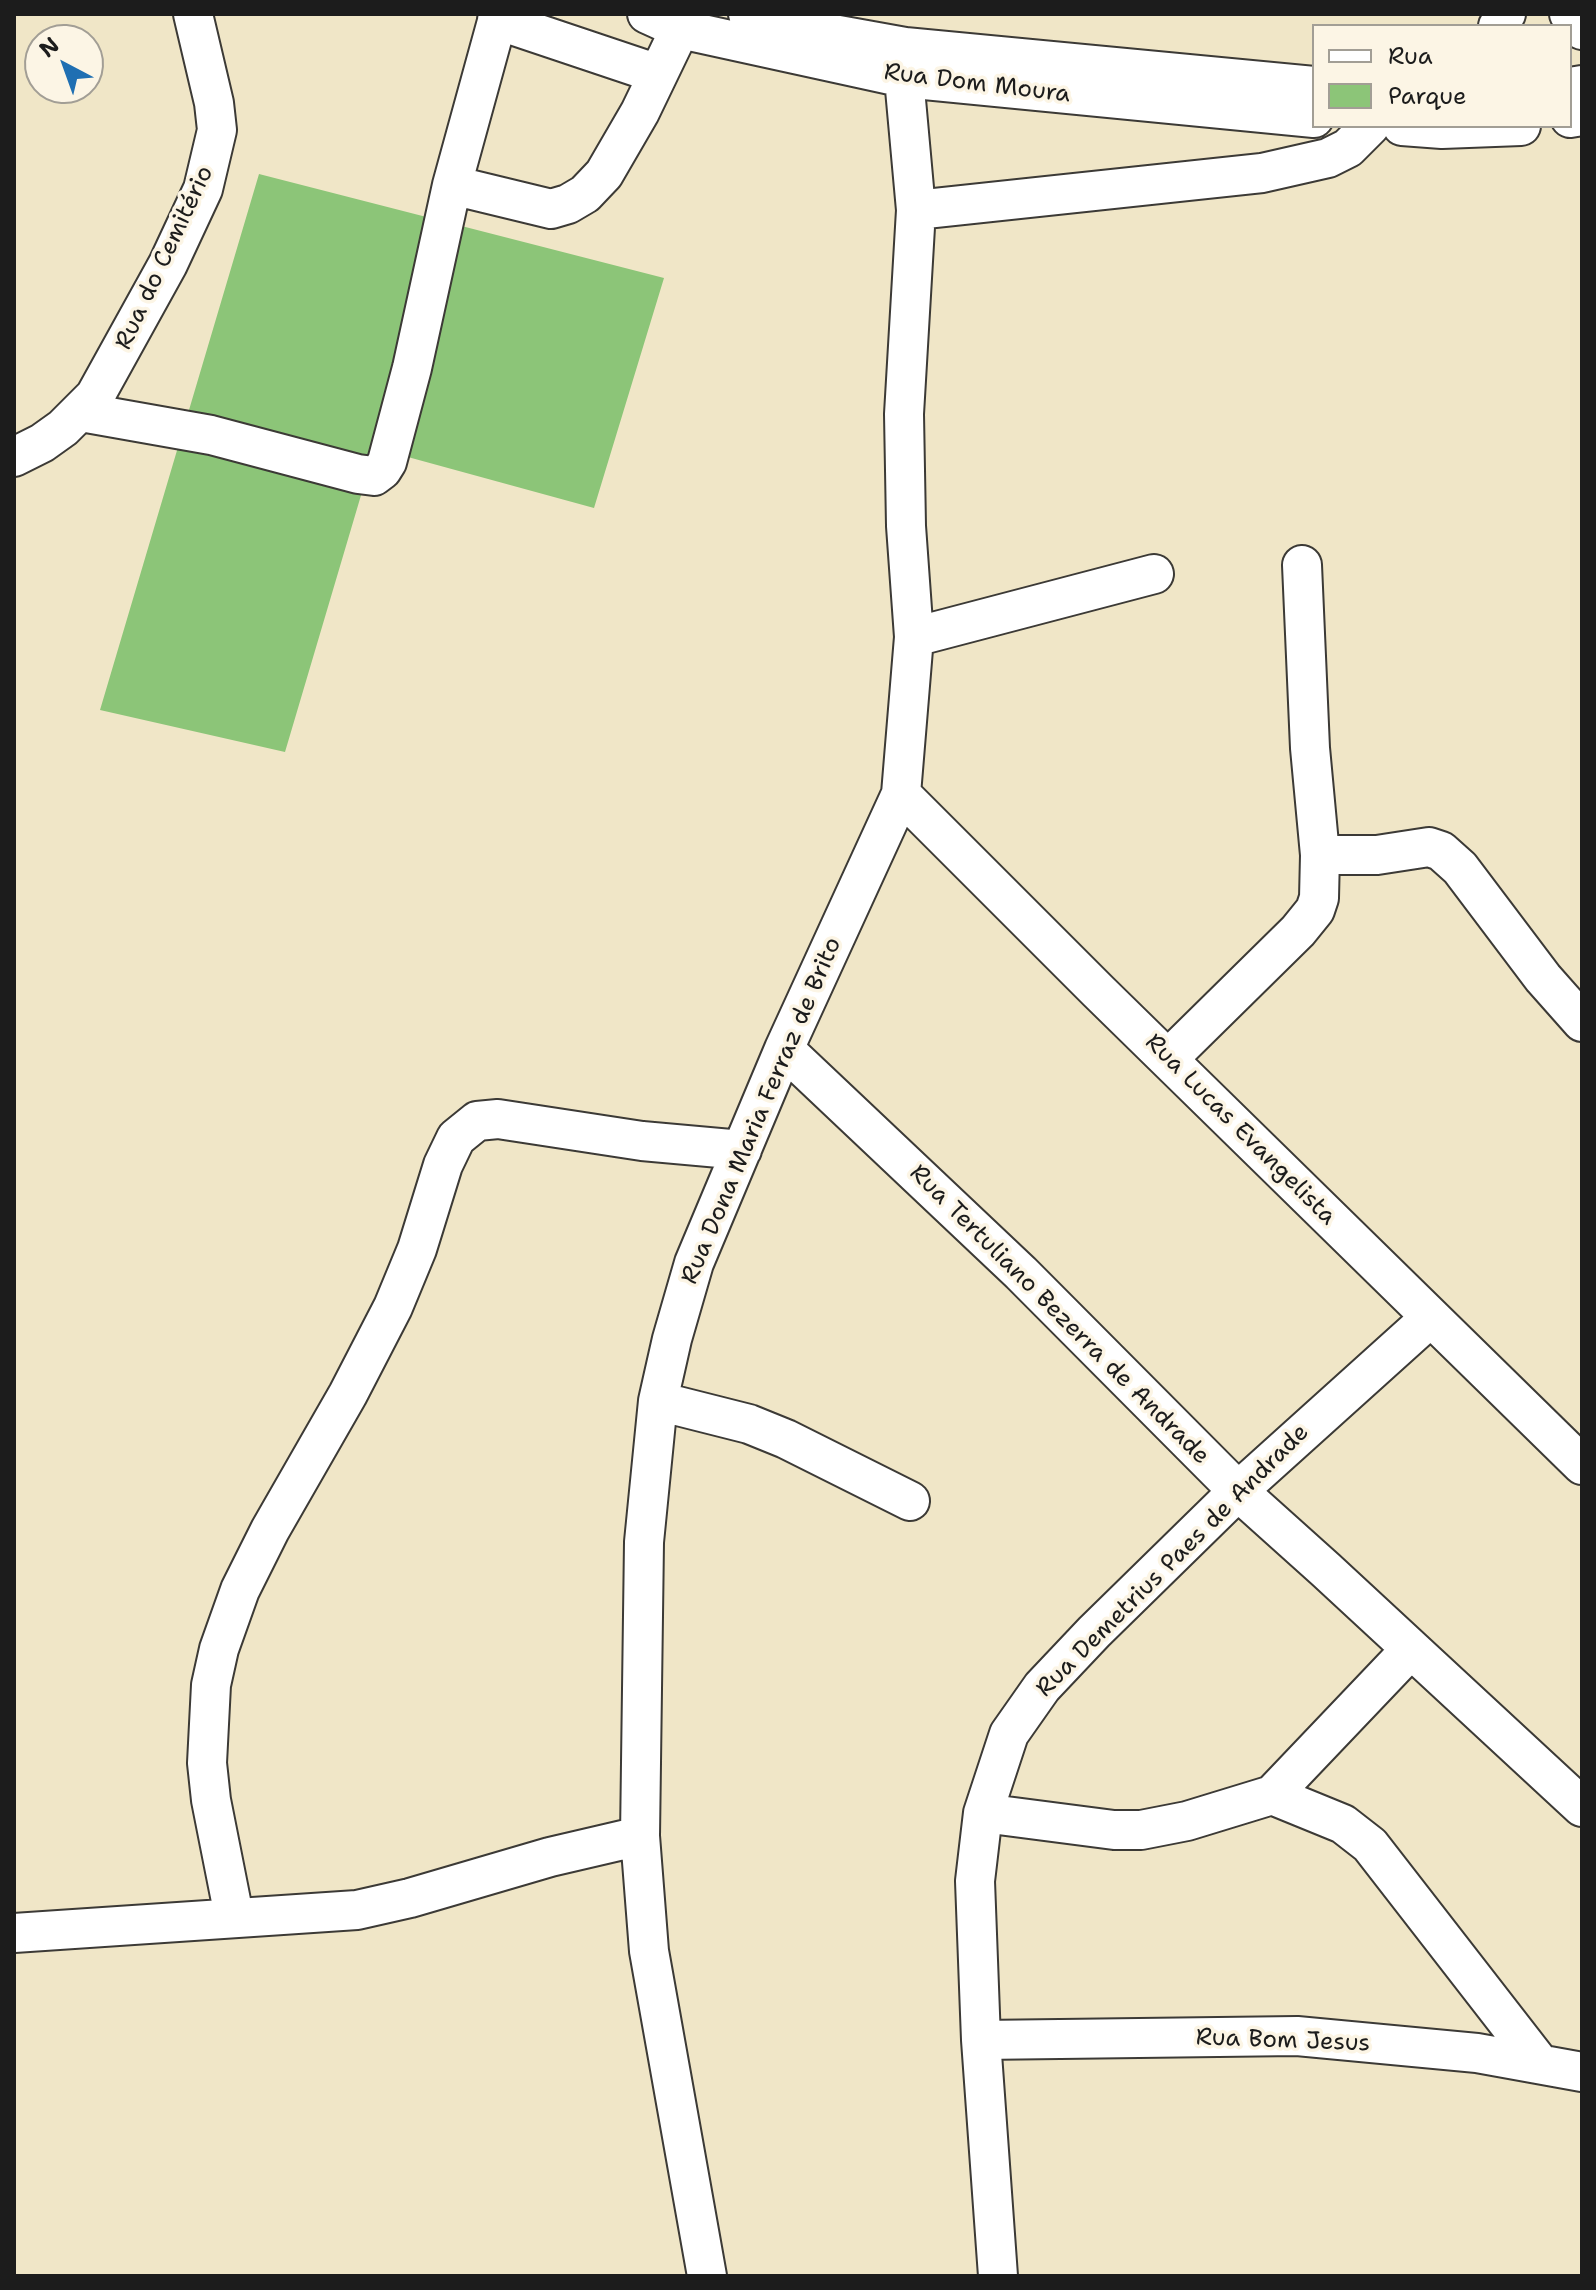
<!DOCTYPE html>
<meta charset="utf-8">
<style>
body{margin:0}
#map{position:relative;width:1596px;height:2290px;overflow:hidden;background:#f0e6c7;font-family:"Shantell Sans",sans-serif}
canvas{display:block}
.frame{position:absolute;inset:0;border:16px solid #1c1c1c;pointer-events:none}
.legend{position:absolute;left:1312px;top:24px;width:260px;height:104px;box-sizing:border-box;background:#fcf5e5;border:2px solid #a29e95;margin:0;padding:10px 14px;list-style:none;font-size:24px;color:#1c1c1c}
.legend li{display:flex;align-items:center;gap:16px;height:40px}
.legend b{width:40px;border:2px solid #a29e95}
.north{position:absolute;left:24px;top:24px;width:80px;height:80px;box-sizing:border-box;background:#fcf5e5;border:2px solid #a29e95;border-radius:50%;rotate:319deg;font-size:22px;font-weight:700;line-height:32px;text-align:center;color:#1c1c1c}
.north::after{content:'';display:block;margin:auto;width:28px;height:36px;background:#1f6fb2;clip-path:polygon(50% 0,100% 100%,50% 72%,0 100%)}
</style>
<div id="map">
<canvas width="1596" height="2290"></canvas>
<div class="frame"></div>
<ul class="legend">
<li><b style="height:10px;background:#fff"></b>Rua</li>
<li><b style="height:22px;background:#8cc578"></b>Parque</li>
</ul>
<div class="north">N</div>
</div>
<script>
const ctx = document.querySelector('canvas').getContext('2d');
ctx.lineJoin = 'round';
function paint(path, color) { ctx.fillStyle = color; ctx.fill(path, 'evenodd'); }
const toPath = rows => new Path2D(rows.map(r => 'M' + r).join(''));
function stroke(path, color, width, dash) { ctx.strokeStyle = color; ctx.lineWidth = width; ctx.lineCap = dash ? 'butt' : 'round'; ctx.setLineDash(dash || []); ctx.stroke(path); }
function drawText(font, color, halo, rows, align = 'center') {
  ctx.font = font + ' "Shantell Sans",sans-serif'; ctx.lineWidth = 7; ctx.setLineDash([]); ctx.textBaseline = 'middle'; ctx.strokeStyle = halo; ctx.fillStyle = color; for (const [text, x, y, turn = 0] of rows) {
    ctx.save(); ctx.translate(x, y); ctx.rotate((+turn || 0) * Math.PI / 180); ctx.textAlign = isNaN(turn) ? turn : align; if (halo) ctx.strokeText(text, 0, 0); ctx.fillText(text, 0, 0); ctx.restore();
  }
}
paint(toPath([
 [259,174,664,278,594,508,375,448,285,752,100,710]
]), '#8cc578');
const minor = toPath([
 [647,14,680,29,904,78,1314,118],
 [748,14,816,31,905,47,1314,86],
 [1569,14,1582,30],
 [497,20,658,74],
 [1498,26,1506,14],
 [1570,87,1582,85],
 [1570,118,1582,116],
 [1402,126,1442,129,1521,126],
 [452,185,551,209,568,204,585,194,604,174,640,112,680,29],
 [916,210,1262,173,1328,158,1348,148,1370,126],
 [81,412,211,435,358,474,374,476,382,470,387,462,412,368,452,185,499,14],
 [14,457,42,443,63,428,95,396,168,264,203,189,217,130,214,103,193,14],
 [914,637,1154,574],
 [901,794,1098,991,1582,1465],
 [1320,855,1377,855,1429,847,1441,851,1460,868,1543,978,1582,1022],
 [784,1049,1021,1273,1238,1491,1326,1570,1582,1807],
 [1168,1059,1298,931,1315,910,1319,898,1320,855,1310,748,1302,565],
 [658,1401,749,1424,786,1439,910,1501],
 [1272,1795,1343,1824,1370,1845,1540,2064],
 [983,1813,1114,1830,1141,1830,1187,1821,1272,1795,1411,1649],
 [234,1916,211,1800,207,1763,211,1685,219,1649,240,1590,270,1530,348,1394,393,1307,417,1249,443,1165,456,1138,477,1121,498,1119,642,1141,742,1150],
 [14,1933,357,1910,410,1898,550,1857,640,1836],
 [981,2040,1297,2036,1477,2053,1582,2072],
 [707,2276,649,1951,640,1836,644,1542,658,1401,672,1339,694,1263,784,1049,901,794,914,637,906,526,904,414,916,210,904,78,905,47],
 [998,2276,981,2040,975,1881,983,1813,1009,1734,1042,1687,1094,1632,1238,1491,1430,1318]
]);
stroke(minor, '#3c3a36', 42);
stroke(minor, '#fff', 38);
drawText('24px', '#1c1c1c', '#fcf5e5', [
 ["Rua Dom Moura",977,84,7],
 ["Rua do Cemitério",165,258,-65],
 ["Rua Dona Maria Ferraz de Brito",762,1111,-67],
 ["Rua Lucas Evangelista",1240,1130,45],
 ["Rua Tertuliano Bezerra de Andrade",1059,1315,45],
 ["Rua Demetrius Paes de Andrade",1173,1561,-45],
 ["Rua Bom Jesus",1283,2041,2]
]);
</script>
